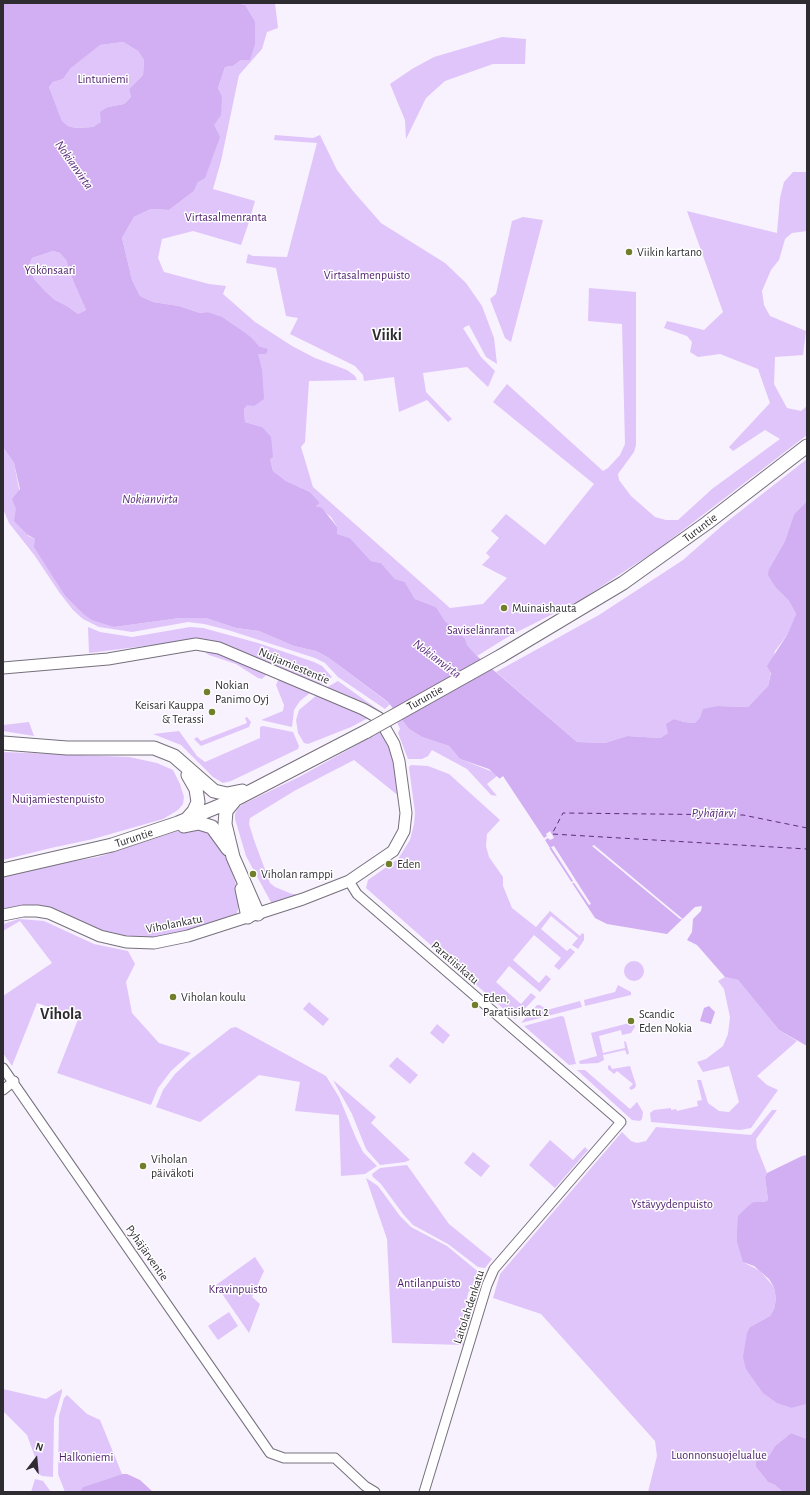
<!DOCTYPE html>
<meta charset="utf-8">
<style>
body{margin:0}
#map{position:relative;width:810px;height:1495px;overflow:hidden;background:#f8f1fe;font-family:"Alegreya Sans",sans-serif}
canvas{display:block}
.frame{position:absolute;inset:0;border:4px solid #2e2c31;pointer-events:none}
.north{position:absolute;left:16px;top:1439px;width:40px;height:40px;-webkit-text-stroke:3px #fff;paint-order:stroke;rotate:16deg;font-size:11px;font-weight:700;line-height:16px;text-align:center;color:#2e2c31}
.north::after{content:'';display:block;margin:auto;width:14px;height:18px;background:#2e2c31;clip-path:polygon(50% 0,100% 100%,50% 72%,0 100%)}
</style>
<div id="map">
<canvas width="810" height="1495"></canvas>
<div class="frame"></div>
<div class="north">N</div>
</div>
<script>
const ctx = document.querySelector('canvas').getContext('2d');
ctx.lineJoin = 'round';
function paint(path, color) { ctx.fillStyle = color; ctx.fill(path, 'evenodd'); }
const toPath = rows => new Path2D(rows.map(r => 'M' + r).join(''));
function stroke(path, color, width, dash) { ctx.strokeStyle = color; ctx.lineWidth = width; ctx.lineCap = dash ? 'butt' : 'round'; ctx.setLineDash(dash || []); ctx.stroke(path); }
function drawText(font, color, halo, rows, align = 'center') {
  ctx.font = font + ' "Alegreya Sans",sans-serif'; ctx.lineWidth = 3; ctx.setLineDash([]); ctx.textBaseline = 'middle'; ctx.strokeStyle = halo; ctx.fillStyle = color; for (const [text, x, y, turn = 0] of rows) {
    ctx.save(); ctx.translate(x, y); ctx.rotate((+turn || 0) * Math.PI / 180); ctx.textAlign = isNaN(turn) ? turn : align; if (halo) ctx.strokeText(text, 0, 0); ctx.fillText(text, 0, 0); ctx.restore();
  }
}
paint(toPath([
 [236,3,275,3,278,28,267,32,262,49,239,75,221,161,213,189,255,201,248,225,241,245,193,231,162,239,158,258,164,272,209,284,226,286,223,294,255,322,292,346,315,358,347,370,355,376,357,380,309,381,305,442,301,447,313,487,450,608,483,604,507,578,482,565,490,557,486,553,499,538,491,531,506,514,545,545,594,484,493,402,507,384,603,471,608,468,620,455,625,444,622,324,588,321,589,288,636,292,636,445,634,452,618,474,619,480,631,496,655,517,666,520,678,520,712,489,780,439,765,430,733,451,729,447,770,403,758,369,720,354,698,357,690,352,692,342,687,336,664,328,667,321,704,330,723,312,687,211,777,233,780,198,784,182,793,172,807,172,807,231,792,233,785,239,779,260,771,270,762,291,764,305,770,316,806,331,803,355,775,357,774,384,787,408,801,411,807,406,807,435,657,550,579,601,511,635,477,656,467,645,464,639,445,621,436,607,415,599,405,582,395,579,381,563,371,561,350,538,336,534,337,527,331,517,316,505,320,503,310,492,286,481,273,471,262,427,245,422,244,409,262,369,257,354,260,347,251,337,207,312,200,313,179,306,153,302,140,296,132,280,122,238,134,217,151,209,169,210,194,191,198,182,222,96,218,88,225,67,233,66,241,60,245,5],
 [502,37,526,39,525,64,493,64,445,81,426,98,406,139,405,120,390,84,412,69,434,57],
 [123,42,138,51,144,60,143,75,129,89,131,97,124,104,108,107,101,123,93,127,76,128,68,126,62,121,49,87,53,82,63,79,71,68,99,45],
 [275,135,313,138,320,135,337,170,353,191,381,223,445,263,466,283,482,306,494,338,497,364,486,357,469,325,463,328,481,357,495,371,488,387,467,367,423,373,426,392,452,419,448,422,427,400,399,412,394,377,364,381,363,375,355,366,290,334,298,318,286,316,276,268,246,263,248,254,253,256,287,257,317,143,274,140],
 [523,217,543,220,511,342,505,338,490,299,496,294,512,221],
 [53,251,60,253,66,260,74,283,86,310,78,314,67,306,55,300,46,292,34,279,29,266,32,258],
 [3,447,14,463,28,536,35,539,35,547,65,596,82,613,114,627,180,618,206,618,236,628,259,631,294,646,316,651,329,658,390,704,385,709,338,677,325,663,315,658,228,630,204,624,188,622,132,632,99,627,83,619,73,610,59,592,35,556,9,523,3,509],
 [807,459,807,501,794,514,785,541,769,569,776,588,789,601,796,614,787,635,775,651,768,686,748,707,718,706,695,723,684,722,674,719,668,733,660,738,627,736,605,743,577,742,496,672,599,615,683,560,724,524],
 [88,627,100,632,132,637,190,627,203,628,258,643,314,662,322,666,332,677,318,686,193,640,89,653],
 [206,649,265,672,266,675,262,679,258,678,236,664,209,655,206,653],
 [279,678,311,692,300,701,294,710,292,727,261,720,283,711,284,705,276,685],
 [338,681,380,711,378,712,324,689],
 [317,695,370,717,351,727,308,744,304,743,298,733,296,720,299,710],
 [247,717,251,722,249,727,201,746,194,739,197,737,201,741,247,723,245,718],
 [402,720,409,729,422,737,449,746,460,759,493,772,497,776,487,784,497,796,491,795,467,769,432,750,428,756,422,759,408,759,398,733,400,729,397,722],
 [29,722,34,736,3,731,3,725],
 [263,726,293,732,299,746,298,749,231,781,223,783,213,777,181,745,153,734,179,731,197,756,205,762,260,738,260,727],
 [382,731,391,749,400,797,354,760,296,790,250,818,249,824,254,840,270,883,275,887,292,894,296,894,295,896,273,906,246,856,235,819,235,814,238,808,243,804,299,777],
 [3,752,129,757,157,763,173,770,180,784,184,797,183,804,178,810,163,819,93,839,51,848,3,860],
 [411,765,428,766,449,774,500,820,487,834,486,846,489,857,503,877,503,886,512,908,536,927,550,911,580,936,582,933,584,934,584,940,578,949,572,945,578,938,551,916,541,929,567,951,570,948,575,952,559,970,554,966,561,958,534,935,513,960,539,983,546,975,551,979,540,992,509,966,496,982,521,1004,531,993,536,997,515,1019,366,888,368,880,398,859,410,840,414,824,415,813,409,767],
 [193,826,205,827,226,855,238,890,239,906,236,916,176,936,138,939,105,934,67,916,3,911,3,876,34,868,98,857],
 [19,919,44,921,94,944,128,951,135,964,126,982,132,1013,159,1043,191,1053,171,1071,158,1088,151,1105,57,1073,79,1017,37,1003,12,1066,3,1053,3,996,52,963,20,921,3,931,3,924],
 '624 971a10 10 0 1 1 20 0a10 10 0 1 1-20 0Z',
 [725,977,738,980,779,1030,797,1041,757,1076,767,1085,778,1090,751,1128,740,1130,651,1122,650,1113,654,1110,671,1108,671,1110,676,1109,677,1111,698,1106,697,1101,702,1100,697,1080,701,1080,708,1103,719,1111,729,1112,739,1102,729,1066,703,1072,697,1062,706,1059,723,1046,728,1034,730,1017,724,989,718,981],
 [618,985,631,992,631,995,585,1006,584,1000,615,992],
 [580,1001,582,1007,521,1023,537,1005,540,1005,547,1010],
 [309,1002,329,1019,323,1026,303,1009],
 [561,1016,564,1017,576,1064,569,1065,524,1026],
 [633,1022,635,1027,631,1033,622,1035,621,1030,599,1036,603,1053,625,1048,624,1041,626,1042,629,1053,627,1055,625,1050,603,1055,604,1060,598,1063,580,1064,579,1061,597,1056,591,1033],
 [437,1024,450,1035,443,1044,430,1033],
 [236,1027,326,1076,339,1097,356,1138,363,1152,377,1166,365,1174,341,1176,339,1115,295,1111,300,1082,259,1075,200,1122,156,1107,163,1090,175,1074,190,1060,231,1028],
 [397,1057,418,1075,410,1084,389,1066],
 [610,1065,612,1069,630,1066,636,1085,635,1088,631,1090,629,1088,633,1084,617,1071,614,1074,608,1069,608,1066],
 [577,1070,585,1070,630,1109,637,1102,643,1112,642,1119,640,1121,632,1120],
 [333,1080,376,1117,371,1123,410,1160,405,1162,380,1165,366,1149,352,1114],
 [772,1110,777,1110,756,1139,757,1148,767,1173,765,1177,768,1200,766,1202,753,1202,743,1212,743,1262,760,1271,774,1287,776,1299,774,1309,770,1316,750,1327,792,1408,807,1404,807,1439,791,1433,775,1446,769,1456,756,1458,756,1467,768,1482,775,1485,783,1492,648,1492,657,1456,655,1441,541,1314,493,1298,500,1274,622,1132,631,1141,637,1143,646,1141,656,1127,751,1135],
 [550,1140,573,1160,585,1147,588,1150,555,1188,529,1165],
 [473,1152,490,1166,481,1177,464,1163],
 [407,1165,449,1224,492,1259,485,1268,478,1267,448,1244,413,1225,403,1214,381,1184,373,1177,372,1174,380,1168],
 [366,1178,378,1186,400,1216,411,1227,447,1246,481,1274,468,1293,461,1334,464,1345,392,1343,387,1239],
 [255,1257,264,1271,252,1297,260,1304,249,1333,216,1285],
 [229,1312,238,1326,218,1340,208,1326],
 [3,1389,46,1399,62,1389,62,1392,54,1419,53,1477,42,1476,36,1472,36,1460,27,1435,3,1411],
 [67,1395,87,1414,100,1420,122,1474,83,1487,79,1492,65,1492,58,1474,59,1416,64,1398],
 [35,1479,43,1481,51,1492,31,1492]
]), '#e0c5fa');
paint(toPath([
 [3,3,236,3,245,5,255,22,255,44,250,60,241,60,233,66,225,67,218,88,222,96,221,115,214,125,220,137,205,178,198,182,194,191,169,210,151,209,134,217,122,238,132,280,140,296,153,302,179,306,200,313,207,312,222,317,251,337,260,347,268,349,266,354,258,354,262,369,264,399,254,406,247,405,244,409,245,422,262,427,271,437,273,457,270,459,273,471,286,481,310,492,320,503,316,506,322,508,337,527,337,534,350,538,371,561,381,563,395,579,405,582,415,599,436,607,445,621,465,639,467,645,477,656,577,742,605,743,627,736,660,738,668,733,666,724,674,719,684,722,695,723,700,718,703,709,718,706,748,707,768,686,771,673,767,666,787,635,796,614,789,601,776,588,768,575,769,569,785,541,794,514,807,501,807,1046,779,1030,738,980,725,977,697,945,687,940,692,932,693,919,701,911,702,906,695,907,667,934,607,924,595,918,503,777,500,779,489,769,460,759,449,746,422,737,409,729,388,702,329,658,316,651,294,646,259,631,236,628,206,618,180,618,114,627,92,620,82,613,65,596,34,547,35,539,28,535,14,521,16,509,12,499,20,489,14,463,3,447],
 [123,42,138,51,144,60,143,75,129,89,131,97,124,104,108,107,100,112,101,122,93,127,76,128,68,126,62,121,49,87,53,82,63,79,71,68,100,45],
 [53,251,60,253,66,260,74,283,86,310,78,314,67,306,55,300,46,292,34,279,29,266,32,258],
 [709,1006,715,1012,711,1024,700,1021,704,1008],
 [807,1155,807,1404,792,1408,777,1403,763,1393,746,1369,743,1357,747,1333,750,1327,770,1316,774,1309,776,1299,774,1287,769,1279,754,1266,743,1262,737,1242,737,1232,738,1216,745,1209,753,1202,765,1202,768,1200,765,1177,767,1173,802,1156],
 [791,1433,807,1439,807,1492,783,1492,775,1485,768,1482,756,1467,756,1458,760,1454,769,1456,775,1446],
 [122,1474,127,1474,140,1480,153,1492,79,1492,83,1487]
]), '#d2aef2');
paint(toPath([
 [503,776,544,838,547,836,546,834,550,831,554,838,550,840,548,838,545,840,550,848,548,850,503,779,498,780],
 [594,845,684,920,680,919,592,846],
 [554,846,591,904,589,905,574,883,570,883,573,881,551,847]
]), '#f8f1fe');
stroke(toPath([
 [807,828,743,815,563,813,552,834,807,849]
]), '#5c2e7d', 1, [5, 4]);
const tertiary = toPath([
 [349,881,357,894,621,1122,494,1269,487,1285,424,1492],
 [3,1068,270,1453,284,1458,335,1458,365,1486,375,1492],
 [3,1090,14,1081]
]);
const secondary = toPath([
 [3,668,108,659,196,644,219,648,363,709,379,718,394,744,399,761,406,813,404,831,393,851,349,881,303,899,188,936,154,943,126,942,100,936,49,913,37,911,23,911,3,915]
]);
const trunk = toPath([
 [501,656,623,583,707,523,807,446],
 [3,743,67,748,154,748,174,756,214,791,227,794,242,791],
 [235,800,226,811,225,824,233,857,258,914],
 [187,819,194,811,198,802,196,789,188,775],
 [184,826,199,823,212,827,228,849],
 [3,870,112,845,178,823,236,799,367,731],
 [242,889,248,917]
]);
stroke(tertiary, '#76707c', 11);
stroke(secondary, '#76707c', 13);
stroke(trunk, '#76707c', 15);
stroke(tertiary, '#fff', 9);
stroke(secondary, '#fff', 11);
stroke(trunk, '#fff', 13);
const trunkBridge = toPath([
 [367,731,501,656]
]);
stroke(trunkBridge, '#76707c', 15, []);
stroke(trunkBridge, '#fff', 13);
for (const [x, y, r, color] of [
 [629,252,4,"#717f2c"],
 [504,608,4,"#717f2c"],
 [207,692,4,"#717f2c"],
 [212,712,4,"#717f2c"],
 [389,864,4,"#717f2c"],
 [253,874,4,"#717f2c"],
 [173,997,4,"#717f2c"],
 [475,1005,4,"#717f2c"],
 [631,1021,4,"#717f2c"],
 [143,1166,4,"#717f2c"]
]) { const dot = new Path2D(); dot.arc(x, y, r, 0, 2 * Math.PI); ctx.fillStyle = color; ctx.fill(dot); stroke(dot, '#fff', 1.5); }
drawText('12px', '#4c1c6b', '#fff', [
 ["Lintuniemi",103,79],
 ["Virtasalmenranta",226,217],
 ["Yökönsaari",50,270],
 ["Virtasalmenpuisto",367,275],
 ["Saviselänranta",481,630],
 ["Nuijamiestenpuisto",58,799],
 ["Ystävyydenpuisto",672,1204],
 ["Antilanpuisto",429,1283],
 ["Kravinpuisto",238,1289],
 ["Luonnonsuojelualue",719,1455],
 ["Halkoniemi",86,1457]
]);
drawText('12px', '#2e2c31', '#fff', [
 ["Viikin kartano",637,252],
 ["Muinaishauta",512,608],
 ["Nokian",215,685],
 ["Panimo Oyj",215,699],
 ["Keisari Kauppa",204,705,"right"],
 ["& Terassi",204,719,"right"],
 ["Eden",397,864],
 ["Viholan ramppi",261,874],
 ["Viholan koulu",181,997],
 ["Eden,",483,998],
 ["Paratiisikatu 2",483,1012],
 ["Scandic",639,1014],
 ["Eden Nokia",639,1028],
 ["Viholan",151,1159],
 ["päiväkoti",151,1173]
], 'left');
drawText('12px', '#2e2c31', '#fff', [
 ["Turuntie",700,528,-37],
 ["Nuijamiestentie",294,666,23],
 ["Turuntie",425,698,-29],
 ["Turuntie",134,838,-18],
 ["Viholankatu",174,924,-11],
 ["Paratiisikatu",455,963,41],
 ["Pyhäjärventie",147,1253,55],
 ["Laitolahdenkatu",469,1307,-72]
]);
drawText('italic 13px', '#5c2e7d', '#fff', [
 ["Nokianvirta",74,165,55],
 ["Nokianvirta",150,499],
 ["Nokianvirta",437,659,37],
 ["Pyhäjärvi",714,813]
]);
drawText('bold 16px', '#2e2c31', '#fff', [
 ["Viiki",387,335],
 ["Vihola",61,1014]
]);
</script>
